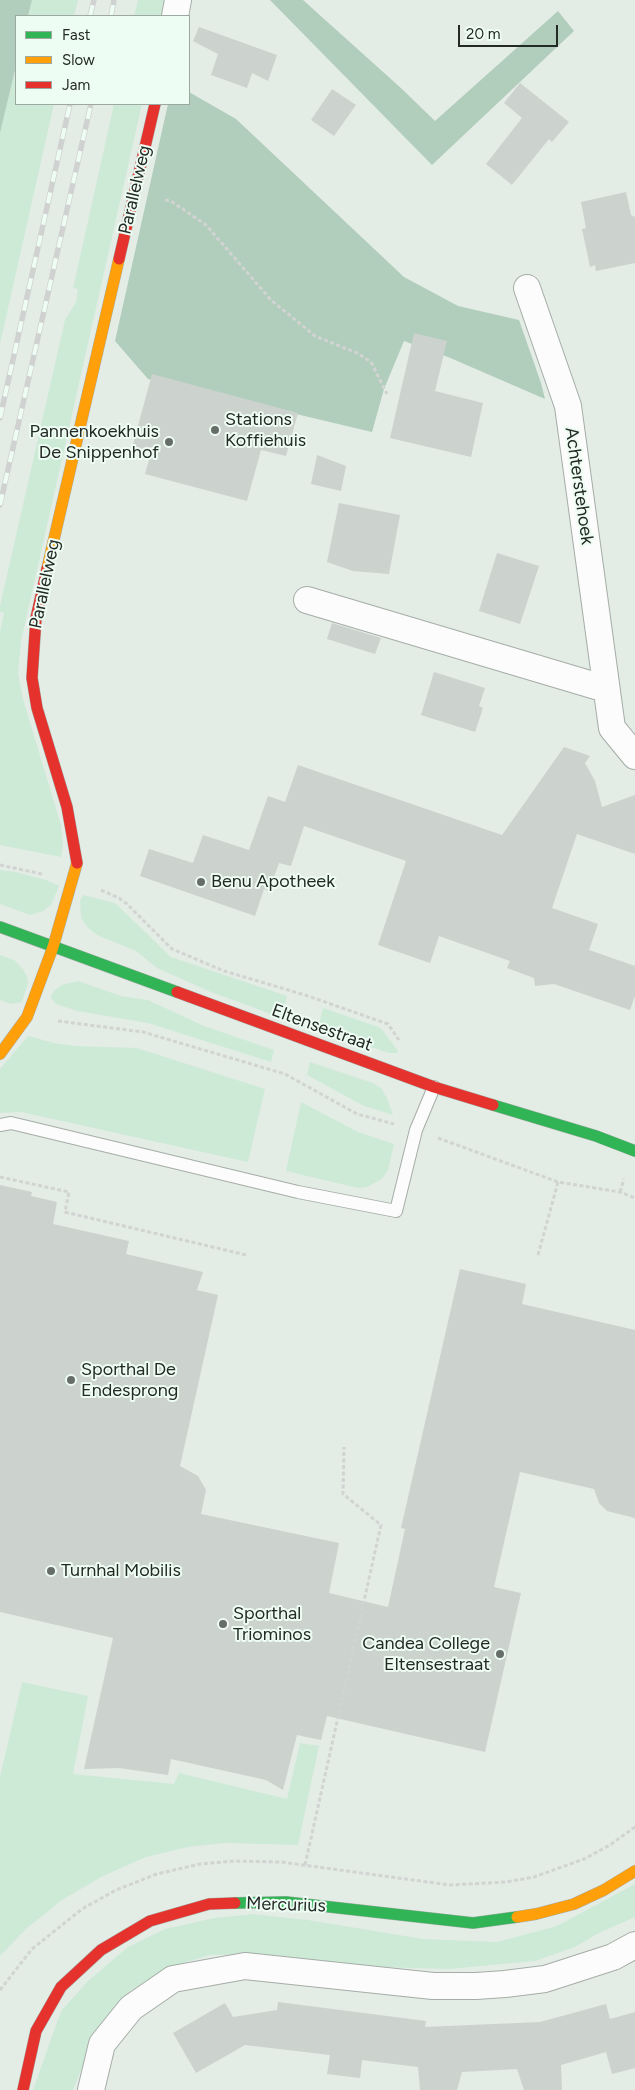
<!DOCTYPE html>
<style>
body{margin:0}
#map{position:relative;width:635px;height:2090px;overflow:hidden;background:#e4ece6;font-family:Figtree,sans-serif}
canvas{display:block}
.legend{position:absolute;left:15px;top:15px;width:175px;height:90px;box-sizing:border-box;background:#eefdf3;border:1px solid #9da8a1;margin:0;padding:6px 9px;list-style:none;font-size:15px;color:#232925}
.legend li{display:flex;align-items:center;gap:10px;height:25px}
.legend b{width:25px;border:1px solid #9da8a1}
.scale{position:absolute;left:458px;top:25px;width:100px;height:22px;box-sizing:border-box;border:2px solid #232925;border-top:0;padding-left:6px;font-size:15px;line-height:18px;white-space:nowrap;color:#232925;-webkit-text-stroke:4px #eefdf3;paint-order:stroke}
</style>
<div id="map">
<canvas width="635" height="2090"></canvas>
<ul class="legend">
<li><b style="height:6px;background:#30b455"></b>Fast</li>
<li><b style="height:6px;background:#ff9f0a"></b>Slow</li>
<li><b style="height:6px;background:#e5322d"></b>Jam</li>
</ul>
<div class="scale">20 m</div>
</div>
<script>
const ctx = document.querySelector('canvas').getContext('2d');
ctx.lineJoin = 'round';
function paint(path, color) { ctx.fillStyle = color; ctx.fill(path, 'evenodd'); }
const toPath = rows => new Path2D(rows.map(r => 'M' + r).join(''));
function stroke(path, color, width, dash) { ctx.strokeStyle = color; ctx.lineWidth = width; ctx.lineCap = dash ? 'butt' : 'round'; ctx.setLineDash(dash || []); ctx.stroke(path); }
function drawText(font, color, halo, rows, align = 'center') {
  ctx.font = font + ' Figtree,sans-serif'; ctx.lineWidth = 4; ctx.setLineDash([]); ctx.textBaseline = 'middle'; ctx.strokeStyle = halo; ctx.fillStyle = color; for (const [text, x, y, turn = 0] of rows) {
    ctx.save(); ctx.translate(x, y); ctx.rotate((+turn || 0) * Math.PI / 180); ctx.textAlign = isNaN(turn) ? turn : align; if (halo) ctx.strokeText(text, 0, 0); ctx.fillText(text, 0, 0); ctx.restore();
  }
}
paint(toPath([
 [32,0,78,0,74,16,28,16],
 [138,0,166,0,163,16,134,16],
 [16,66,16,104,54,104,0,344,0,133],
 [114,104,142,104,21,641,18,673,23,699,61,825,63,846,61,857,0,845,0,632,4,613,0,612,0,606,65,320,76,302,78,289,73,288],
 [0,870,16,872,46,880,59,886,51,905,43,911,30,915,0,904],
 [83,895,115,903,171,957,287,996,282,1018,211,992,157,968,136,951,97,935,88,928,81,918,80,900],
 [0,955,14,960,22,968,27,976,28,983,22,1002,11,1004,0,1000],
 [78,981,121,996,148,1000,204,1026,274,1050,271,1062,148,1023,77,1011,56,1004,50,997,55,990,62,985],
 [323,1008,381,1028,398,1051,396,1053,389,1053,318,1029],
 [28,1036,54,1043,76,1046,137,1048,265,1089,248,1162,21,1112,0,1113,0,1069],
 [310,1062,373,1083,381,1088,387,1098,393,1115,364,1106,307,1075],
 [301,1102,358,1132,394,1144,388,1170,382,1179,367,1187,358,1188,286,1171],
 [22,1682,88,1696,73,1774,174,1784,179,1773,287,1799,300,1743,319,1746,298,1845,225,1843,188,1847,146,1857,103,1876,62,1900,27,1928,0,1956,0,1777],
 [635,1884,635,1917,599,1933,575,1947,535,1961,450,1969,376,1967,254,1954,210,1955,186,1962,165,1971,133,1989,113,2008,94,2038,73,2090,33,2090,61,2011,88,1981,128,1947,165,1929,214,1918,253,1914,308,1920,423,1939,497,1942,557,1926]
]), '#cdead7');
paint(toPath([
 [0,0,32,0,28,16,16,16,16,66,0,133],
 [270,0,303,0,402,89,435,121,558,11,574,31,432,165],
 [189,92,236,119,404,277,458,306,519,320,541,383,545,399,448,357,404,341,384,389,372,432,148,379,115,341,168,104,189,104]
]), '#b1cdbb');
paint(toPath([
 [199,27,277,55,268,81,252,73,247,88,211,75,218,54,193,41],
 [520,83,569,122,552,142,549,139,512,185,486,164,522,118,504,103],
 [332,89,356,105,334,136,311,120],
 [626,192,631,215,635,217,635,263,596,271,595,265,590,267,582,229,586,228,581,202],
 [414,333,447,341,435,391,483,403,471,457,390,438],
 [152,374,298,413,286,456,261,450,247,501,145,474,151,453,132,448],
 [317,455,346,466,341,491,311,484],
 [339,503,400,515,389,574,353,571,327,562],
 [497,553,539,566,520,624,479,611],
 [332,623,381,638,375,654,327,639],
 [434,672,485,688,479,706,483,708,475,732,421,715],
 [564,747,590,756,585,763,595,781,602,807,635,795,635,854,577,834,552,908,598,924,589,950,635,966,635,996,630,1010,554,984,535,986,534,978,507,968,510,961,439,936,430,963,378,945,406,861,304,826,291,866,279,863,269,891,264,889,255,916,140,876,149,849,193,863,203,835,249,850,268,796,285,802,298,765,502,835],
 [0,1185,32,1192,31,1196,57,1202,53,1224,129,1241,126,1254,203,1272,197,1290,218,1295,180,1466,198,1476,206,1490,201,1514,339,1543,329,1593,388,1607,405,1529,401,1528,460,1269,526,1284,522,1304,635,1330,635,1518,607,1511,599,1503,594,1489,520,1472,494,1587,521,1593,485,1752,327,1716,321,1740,297,1735,283,1790,266,1780,171,1759,168,1775,119,1768,84,1769,113,1638,0,1612],
 [278,2002,426,2021,425,2027,540,2022,606,2004,610,2019,635,2012,635,2068,612,2074,606,2052,561,2065,562,2090,524,2090,517,2069,462,2072,457,2090,420,2090,418,2067,362,2060,360,2078,327,2074,330,2055,245,2045,196,2073,173,2033,225,2003,233,2017,277,2010]
]), '#ccd2ce');
const lane = toPath([
 [0,1125,11,1123,298,1192,396,1211,416,1130,434,1087]
]);
const street = toPath([
 [175,16,178,0],
 [527,288,568,406,612,728,635,756],
 [307,600,606,689],
 [91,2090,102,2044,131,2008,173,1979,245,1966,433,1986,476,1986,505,1984,545,1979,613,1957,635,1945]
]);
const fast = toPath([
 [0,927,177,992],
 [493,1105,596,1136,635,1151],
 [235,1903,286,1902,473,1923,517,1917]
]);
const slow = toPath([
 [47,569,119,259],
 [0,1054,27,1017,53,947,77,863],
 [517,1917,536,1914,574,1904,604,1890,635,1871]
]);
const jam = toPath([
 [119,259,155,104],
 [47,569,36,618,32,678,37,708,67,807,77,863],
 [177,992,434,1087,493,1105],
 [23,2090,36,2031,61,1987,101,1950,150,1921,209,1904,235,1903]
]);
stroke(lane, '#a6ada8', 14);
stroke(street, '#a6ada8', 28);
stroke(fast, '#a6ada8', 12);
stroke(slow, '#a6ada8', 12);
stroke(jam, '#a6ada8', 12);
stroke(toPath([
 [165,200,171,201,206,225,271,300,315,336,357,353,371,362,387,394],
 [0,865,42,874],
 [101,890,119,898,126,903,172,949,224,971,305,995,388,1024,399,1040],
 [58,1021,143,1032,285,1074,357,1114,394,1124],
 [438,1138,558,1182,620,1192,635,1198],
 [0,1177,69,1192,65,1212,246,1255],
 [620,1192,624,1179],
 [538,1255,558,1182],
 [305,1865,381,1525,343,1494,344,1447],
 [0,1990,32,1949,82,1909,116,1890,157,1874,200,1864,234,1861,281,1862,450,1885,506,1882,534,1877,584,1859,610,1845,635,1827]
]), '#d1d4d2', 3, [4, 2.5]);
stroke(lane, '#fbfcfb', 12);
stroke(street, '#fbfcfb', 26);
stroke(fast, '#30b455', 11);
stroke(slow, '#ff9f0a', 11);
stroke(jam, '#e5322d', 11);
const rail = toPath([
 [90,16,94,0],
 [111,16,114,0],
 [0,418,70,104],
 [0,505,91,104]
]);
stroke(rail, '#d0d2d1', 5.5);
stroke(rail, '#eefdf3', 4, [11]);
for (const [x, y, r, color] of [
 [215,430,5,"#676d69"],
 [169,442,5,"#676d69"],
 [201,882,5,"#676d69"],
 [71,1380,5,"#676d69"],
 [51,1571,5,"#676d69"],
 [223,1624,5,"#676d69"],
 [500,1654,5,"#676d69"]
]) { const dot = new Path2D(); dot.arc(x, y, r, 0, 2 * Math.PI); ctx.fillStyle = color; ctx.fill(dot); stroke(dot, '#eefdf3', 2); }
drawText('18px', '#232925', '#eefdf3', [
 ["Parallelweg",135,190,-77],
 ["Achterstehoek",579,486,82],
 ["Parallelweg",45,584,-78],
 ["Eltensestraat",322,1028,20],
 ["Mercurius",286,1905,2]
]);
drawText('18px', '#232925', '#eefdf3', [
 ["Stations",225,420],
 ["Koffiehuis",225,441],
 ["Pannenkoekhuis",159,432,"right"],
 ["De Snippenhof",159,453,"right"],
 ["Benu Apotheek",211,882],
 ["Sporthal De",81,1370],
 ["Endesprong",81,1391],
 ["Turnhal Mobilis",61,1571],
 ["Sporthal",233,1614],
 ["Triominos",233,1635],
 ["Candea College",490,1644,"right"],
 ["Eltensestraat",490,1665,"right"]
], 'left');
</script>
